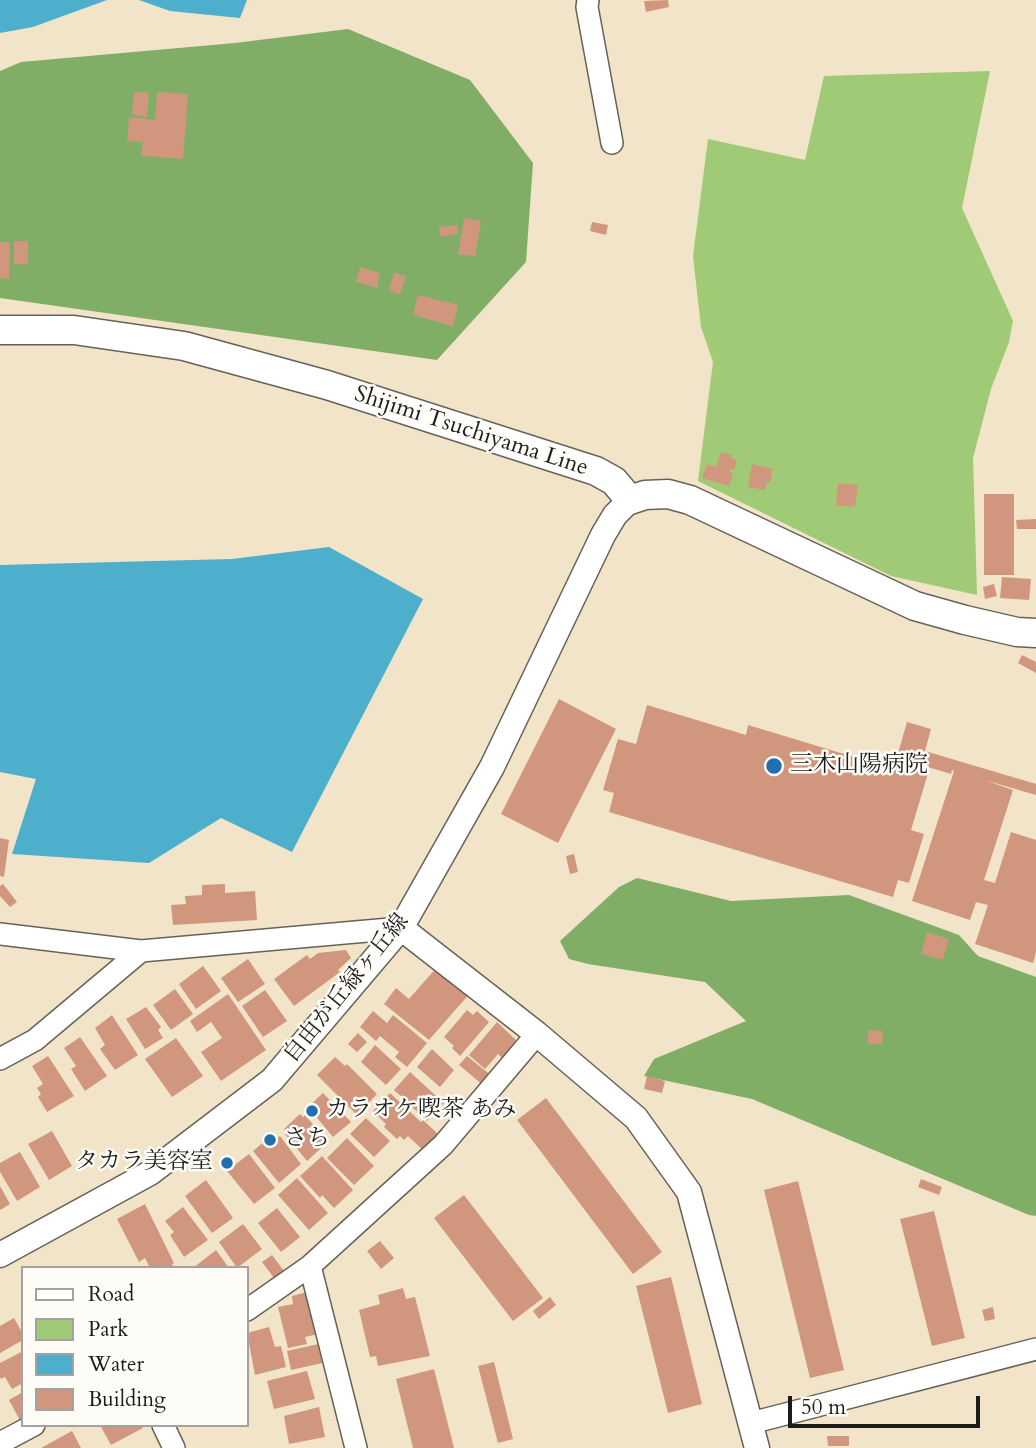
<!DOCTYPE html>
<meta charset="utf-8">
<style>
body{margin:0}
#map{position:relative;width:1036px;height:1448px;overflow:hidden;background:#f1e4c8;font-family:Cardo,serif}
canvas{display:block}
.legend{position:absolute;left:21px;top:1266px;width:228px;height:161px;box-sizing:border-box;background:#fdfcf7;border:2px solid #a3a29f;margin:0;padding:9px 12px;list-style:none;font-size:21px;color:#1c1c1c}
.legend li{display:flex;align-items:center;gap:14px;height:35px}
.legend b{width:35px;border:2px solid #a3a29f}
.scale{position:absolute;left:788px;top:1396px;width:192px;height:32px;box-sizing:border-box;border:4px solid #1c1c1c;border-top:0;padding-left:9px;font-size:21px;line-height:24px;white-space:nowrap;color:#1c1c1c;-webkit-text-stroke:5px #fdfcf7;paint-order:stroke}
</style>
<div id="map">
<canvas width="1036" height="1448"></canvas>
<ul class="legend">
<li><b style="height:9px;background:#fff"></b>Road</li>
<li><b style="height:19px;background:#a0ca76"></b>Park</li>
<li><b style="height:19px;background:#4dafcc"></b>Water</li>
<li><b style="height:19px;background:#d1977e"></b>Building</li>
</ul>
<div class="scale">50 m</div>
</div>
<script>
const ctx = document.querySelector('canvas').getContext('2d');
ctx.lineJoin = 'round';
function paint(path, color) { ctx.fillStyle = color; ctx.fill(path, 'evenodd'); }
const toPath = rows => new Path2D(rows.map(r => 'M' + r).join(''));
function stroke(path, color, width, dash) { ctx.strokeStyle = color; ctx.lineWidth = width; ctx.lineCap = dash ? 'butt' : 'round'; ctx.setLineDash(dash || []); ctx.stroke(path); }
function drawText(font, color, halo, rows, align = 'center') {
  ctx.font = font + ' Cardo,"Noto Serif JP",serif'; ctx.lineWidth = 5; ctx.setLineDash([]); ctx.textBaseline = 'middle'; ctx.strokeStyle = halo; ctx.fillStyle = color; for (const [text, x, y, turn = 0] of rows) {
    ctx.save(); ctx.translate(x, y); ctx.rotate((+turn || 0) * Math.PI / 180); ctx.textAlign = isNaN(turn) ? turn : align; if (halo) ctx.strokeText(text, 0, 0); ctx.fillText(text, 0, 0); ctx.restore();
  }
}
paint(toPath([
 [990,71,962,208,1013,321,1009,342,991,389,973,458,977,595,891,576,698,481,713,362,701,327,693,256,708,139,805,160,824,76]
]), '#a0ca76');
paint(toPath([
 [348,29,470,80,533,163,526,262,437,360,0,298,0,71,21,62,235,43],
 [637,878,731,901,849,895,959,935,978,956,1036,977,1036,1216,1029,1215,752,1099,644,1076,654,1059,746,1021,705,982,588,964,569,959,560,941,619,887]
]), '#80ae67');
paint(toPath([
 [0,0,107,0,33,27,0,33],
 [139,0,247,0,240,18,170,11],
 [329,547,423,599,292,852,221,818,149,863,12,854,36,779,0,772,0,565,232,559]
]), '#4dafcc');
paint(toPath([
 [668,0,669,7,646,12,644,1],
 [134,92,149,93,147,117,132,115],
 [157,92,188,94,183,159,141,156,143,142,127,141,129,117,155,120],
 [464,218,481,221,475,256,458,254],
 [592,222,608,225,606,235,590,231],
 [457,225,458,234,440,237,439,227],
 [14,241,28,241,28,264,14,264],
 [0,242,10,242,9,279,0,278],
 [360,267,380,273,377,288,356,282],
 [394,273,406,276,400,294,389,291],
 [418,295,458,305,453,326,413,315],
 [721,452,732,455,731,458,737,460,734,470,731,469,730,472,733,473,729,486,702,478,707,464,716,467],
 [752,464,773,469,770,483,767,482,765,490,748,487],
 [838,483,858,485,855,507,836,505],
 [984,494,1014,494,1014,575,984,575],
 [1036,519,1036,529,1017,529,1016,520],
 [1002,577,1031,579,1029,600,1000,598],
 [994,584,997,596,985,599,983,587],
 [1022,655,1036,662,1036,673,1018,663],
 [559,699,616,729,558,843,501,814],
 [647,705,746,735,748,725,877,764,875,772,887,775,892,759,896,760,907,722,931,729,925,751,1036,784,1036,795,984,780,1013,790,984,880,995,883,1011,832,1036,840,1036,952,1033,963,975,944,988,905,976,902,970,920,912,901,954,771,952,770,951,774,921,765,929,770,911,830,924,834,909,883,898,880,893,897,609,812,614,793,603,790,618,739,636,744],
 [0,838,9,840,4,877,0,876],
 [574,854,578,872,570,874,566,856],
 [3,884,17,902,10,907,0,896,0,886],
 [225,884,225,893,255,891,257,920,173,925,171,905,186,904,185,896,202,895,202,885],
 [927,932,949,939,943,960,921,954],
 [346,950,351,958,338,970,340,972,294,1006,274,979,307,955,310,959,318,953],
 [248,959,265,984,238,1002,221,978],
 [203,966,221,991,196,1009,179,984],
 [438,966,471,992,429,1040,384,1004,396,988,409,999],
 [175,989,193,1014,171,1030,153,1005],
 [265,990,287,1021,263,1037,242,1006],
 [228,994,266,1050,221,1081,201,1052,222,1038,211,1022,197,1032,190,1021],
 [146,1007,161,1027,158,1030,163,1038,145,1049,126,1019],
 [467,1010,473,1015,477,1011,489,1022,460,1056,452,1048,454,1046,444,1037],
 [373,1011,387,1023,393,1015,427,1043,407,1067,395,1057,399,1052,380,1036,376,1041,360,1027],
 [112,1015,138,1055,115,1070,100,1049,105,1045,95,1028],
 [497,1022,516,1040,502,1058,498,1054,485,1069,469,1055],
 [869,1030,883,1031,882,1045,867,1043],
 [358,1033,367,1042,357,1052,348,1044],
 [80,1037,107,1076,85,1091,71,1069,76,1066,64,1048],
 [176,1038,203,1076,172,1097,145,1059],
 [375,1045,401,1069,386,1085,361,1062],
 [432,1049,454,1070,440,1087,417,1067],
 [48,1056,74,1096,47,1112,38,1097,41,1094,37,1088,43,1084,32,1066],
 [467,1056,492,1076,484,1086,459,1065],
 [335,1057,345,1066,347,1064,377,1094,357,1115,317,1075],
 [410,1072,444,1103,427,1121,394,1090],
 [647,1076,665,1081,662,1093,644,1089],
 [323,1093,351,1122,333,1137,308,1107],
 [390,1093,421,1122,423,1120,438,1134,423,1150,408,1136,404,1140,400,1136,397,1139,384,1127,386,1124,373,1111],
 [546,1098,662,1252,633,1274,517,1120],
 [300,1114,303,1117,305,1115,328,1142,307,1161,285,1134,287,1132,284,1129],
 [366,1118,390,1141,374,1157,350,1134],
 [52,1131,72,1166,49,1180,28,1144],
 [273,1134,277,1138,280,1136,301,1164,279,1183,253,1151],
 [347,1138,374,1166,354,1185,327,1158],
 [20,1152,40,1187,17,1201,0,1172,0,1163],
 [249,1154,275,1188,254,1204,227,1171],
 [322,1156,353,1190,334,1208,322,1195,320,1198,300,1176],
 [297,1178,328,1213,309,1230,278,1195],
 [921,1179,942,1187,939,1195,918,1187],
 [206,1180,233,1218,212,1233,185,1196],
 [798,1181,844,1370,810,1378,764,1190],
 [0,1186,10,1204,0,1210],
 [464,1195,543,1298,513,1321,434,1218],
 [145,1204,174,1263,172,1264,174,1268,150,1268,145,1258,139,1262,117,1219],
 [183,1207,208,1240,184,1257,170,1235,174,1232,165,1221],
 [277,1208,300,1237,281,1252,258,1223],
 [934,1211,965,1338,932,1346,900,1219],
 [243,1224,262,1249,237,1268,219,1242],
 [380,1241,394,1258,381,1269,367,1251],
 [216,1250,229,1268,193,1268],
 [272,1255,284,1271,274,1278,262,1262],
 [671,1277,702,1404,668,1413,636,1286],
 [403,1288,406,1299,415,1297,430,1356,378,1366,376,1356,370,1357,359,1310,380,1304,378,1295],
 [307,1292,318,1334,305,1337,307,1344,288,1348,278,1307,293,1304,292,1296],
 [550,1297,556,1305,539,1319,533,1311],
 [993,1307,995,1319,985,1321,982,1310],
 [14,1318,23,1334,23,1340,0,1353,0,1326],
 [269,1327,275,1347,281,1346,286,1367,255,1375,247,1333],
 [323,1343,327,1362,291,1370,287,1351],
 [23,1351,23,1383,12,1389,5,1377,1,1379,0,1377,0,1363],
 [494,1362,513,1439,498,1443,478,1366],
 [434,1369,454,1448,413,1448,396,1379],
 [307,1371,315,1399,274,1409,267,1381],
 [23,1392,23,1426,9,1400],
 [319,1407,325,1437,289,1444,284,1416],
 [100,1425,142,1425,143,1428,111,1445],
 [72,1431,81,1448,41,1448],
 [827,1436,849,1436,849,1446,828,1446]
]), '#d1977e');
const minor = toPath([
 [588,0,587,7,612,143],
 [0,934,141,951,401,928],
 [0,1059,35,1040,141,951],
 [310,1266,356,1448],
 [247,1310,310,1266,443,1145,537,1034],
 [751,1423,1036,1349],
 [163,1425,174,1448],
 [0,1443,34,1425]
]);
const tertiary = toPath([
 [401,928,537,1034,636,1118,689,1192,757,1448],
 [0,1255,150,1173,272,1080,401,928,492,767,603,535,615,515,630,500]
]);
const secondary = toPath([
 [0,330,74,330,184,346,327,385,596,471,614,481,630,500,645,495,668,494,690,500,915,606,965,620,1017,632,1036,633]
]);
stroke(minor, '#676258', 24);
stroke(tertiary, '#676258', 27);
stroke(secondary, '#676258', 31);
stroke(minor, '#fff', 21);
stroke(tertiary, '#fff', 24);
stroke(secondary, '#fff', 28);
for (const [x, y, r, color] of [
 [774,766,9,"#1f6fb2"],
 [312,1111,7,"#1f6fb2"],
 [270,1140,7,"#1f6fb2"],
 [227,1163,7,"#1f6fb2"]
]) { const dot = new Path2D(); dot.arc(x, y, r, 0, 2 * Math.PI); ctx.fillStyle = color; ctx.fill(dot); stroke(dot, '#fdfcf7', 2.5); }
drawText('23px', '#1c1c1c', '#fdfcf7', [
 ["Shijimi Tsuchiyama Line",471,432,18],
 ["自由が丘緑ヶ丘線",347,989,-51]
]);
drawText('23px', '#1c1c1c', '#fdfcf7', [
 ["三木山陽病院",790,766],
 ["カラオケ喫茶 あみ",326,1111],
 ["さち",284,1140],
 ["タカラ美容室",213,1163,"right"]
], 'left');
</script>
